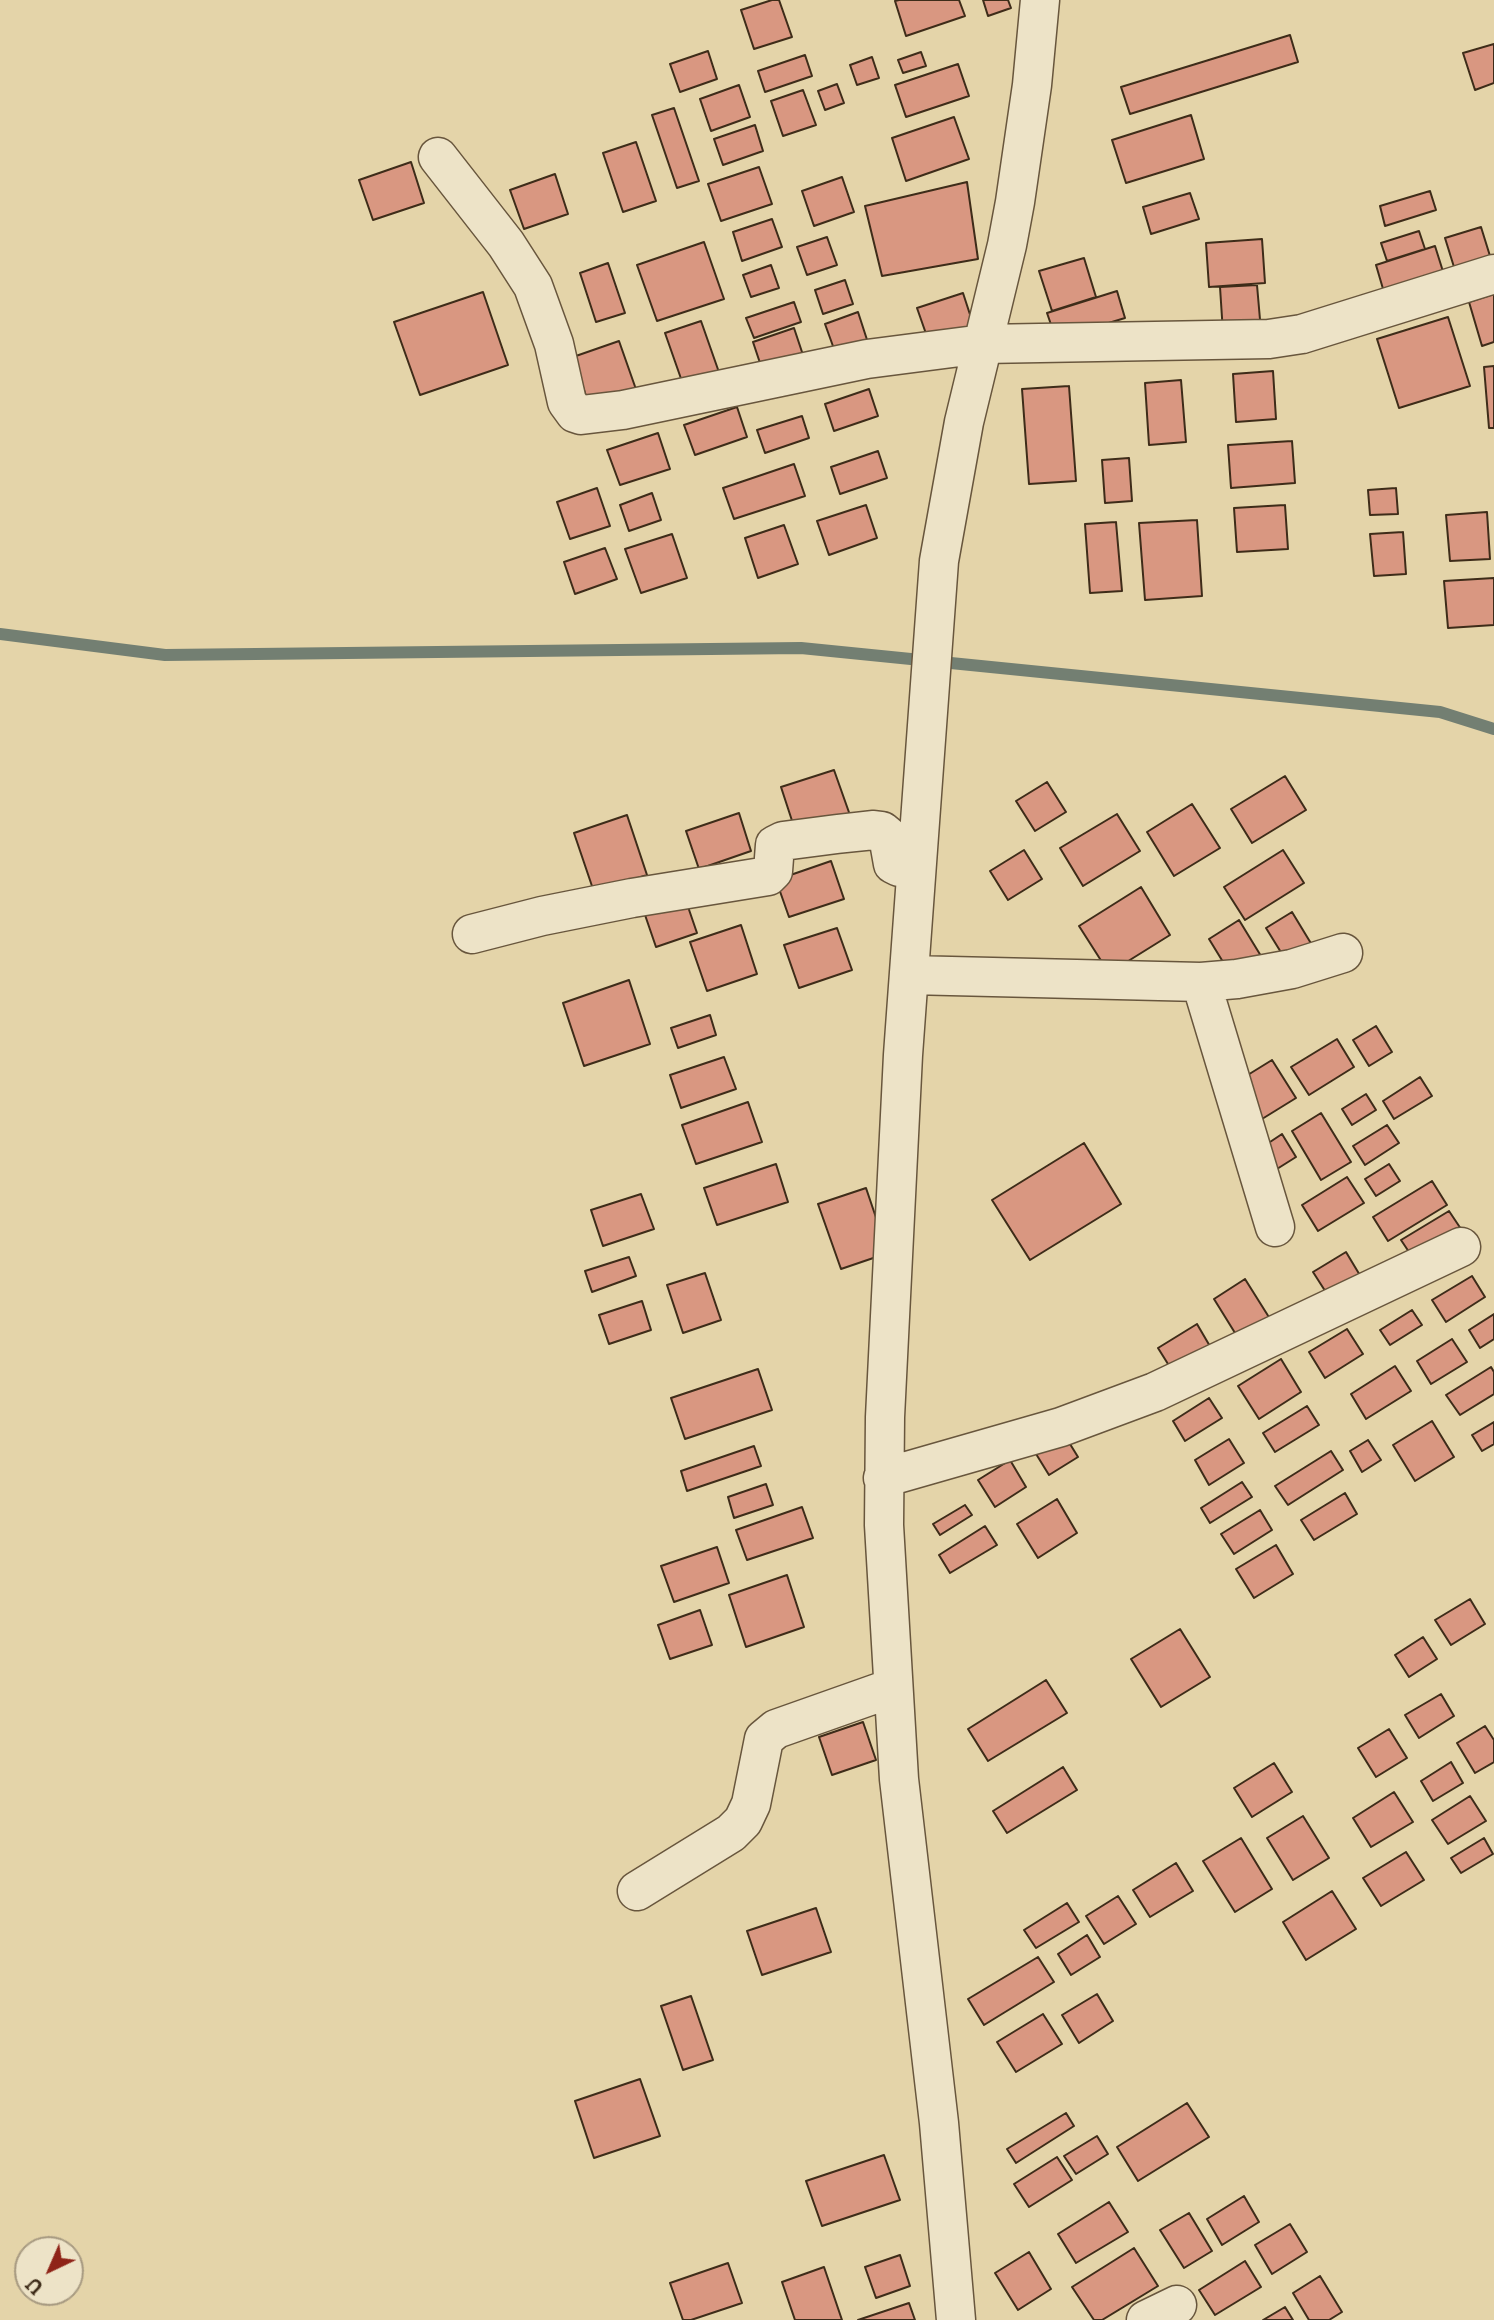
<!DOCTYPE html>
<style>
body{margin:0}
#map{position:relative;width:1494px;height:2320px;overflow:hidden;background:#e4d4a9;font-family:"IM FELL DW Pica",serif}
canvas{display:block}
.north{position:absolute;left:14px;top:2236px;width:70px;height:70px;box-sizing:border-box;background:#ede3c7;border:2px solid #a79a81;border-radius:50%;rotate:224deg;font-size:19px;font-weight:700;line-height:28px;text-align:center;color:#3e2c19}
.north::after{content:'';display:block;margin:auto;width:24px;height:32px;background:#8f2418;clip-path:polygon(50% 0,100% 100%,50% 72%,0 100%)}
</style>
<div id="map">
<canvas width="1494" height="2320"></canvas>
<div class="north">U</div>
</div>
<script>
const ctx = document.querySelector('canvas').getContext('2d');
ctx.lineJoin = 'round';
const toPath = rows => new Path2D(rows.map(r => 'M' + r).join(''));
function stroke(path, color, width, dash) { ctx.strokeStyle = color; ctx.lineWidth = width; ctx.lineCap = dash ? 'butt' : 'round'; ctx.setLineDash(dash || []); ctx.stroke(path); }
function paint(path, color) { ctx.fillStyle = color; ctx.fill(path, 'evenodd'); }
stroke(toPath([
 [0,634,165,655,801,648,1440,712,1494,729]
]), '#737f72', 12);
const building = toPath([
 [772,0,779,0,792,37,754,49,741,10,772,0],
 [899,0,959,0,965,16,906,36,895,1,899,0],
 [983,0,1008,0,1011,8,988,16,983,0],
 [1290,35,1298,62,1130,114,1121,87,1290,35],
 [1494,44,1494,83,1475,90,1463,53,1494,44],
 [708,51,717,79,680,92,670,64,708,51],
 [921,52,926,66,903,73,898,60,921,52],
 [805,55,812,76,765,92,758,71,805,55],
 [872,57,879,78,857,85,850,65,872,57],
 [958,64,969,96,906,117,895,85,958,64],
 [837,84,844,103,825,110,818,91,837,84],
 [739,85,750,117,711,131,700,99,739,85],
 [803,90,816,125,783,136,771,101,803,90],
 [674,108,699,181,677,188,652,115,674,108],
 [1191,115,1204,159,1126,183,1112,140,1191,115],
 [954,117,969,159,906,181,892,138,954,117],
 [755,125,763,151,723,165,714,139,755,125],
 [636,142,656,201,623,212,603,153,636,142],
 [411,162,424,203,373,220,359,180,411,162],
 [759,167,772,204,721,221,708,184,759,167],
 [555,174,568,214,524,229,510,190,555,174],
 [842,177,854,212,814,226,802,191,842,177],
 [967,182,978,259,882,276,865,206,967,182],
 [1430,191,1436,210,1385,226,1380,206,1430,191],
 [1190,193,1199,219,1151,234,1143,207,1190,193],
 [772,219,782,247,742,261,733,232,772,219],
 [1481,227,1490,256,1454,267,1445,238,1481,227],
 [1419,231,1425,249,1387,261,1381,243,1419,231],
 [827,237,837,265,807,275,797,247,827,237],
 [1262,239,1265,283,1209,287,1206,243,1262,239],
 [704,242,724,299,657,321,637,265,704,242],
 [1435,246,1446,281,1386,299,1376,265,1435,246],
 [1084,258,1096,297,1052,311,1039,271,1084,258],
 [608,263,625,313,596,322,580,273,608,263],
 [771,265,779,288,751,297,743,275,771,265],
 [845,280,853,304,823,314,815,290,845,280],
 [1257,285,1261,331,1223,333,1220,287,1257,285],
 [1117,291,1125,318,1056,339,1047,313,1117,291],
 [483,292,508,365,420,395,394,322,483,292],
 [963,293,976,333,931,348,917,308,963,293],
 [1494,294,1494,342,1482,346,1469,302,1494,294],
 [794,302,801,322,754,338,746,318,794,302],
 [858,312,870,349,838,360,825,324,858,312],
 [1448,317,1470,386,1399,408,1377,339,1448,317],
 [701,321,721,378,685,390,665,333,701,321],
 [794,328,805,361,764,375,753,342,794,328],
 [619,341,638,395,591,411,573,357,619,341],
 [1494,366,1494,428,1489,428,1484,367,1494,366],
 [1273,371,1276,419,1236,422,1233,374,1273,371],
 [1181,380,1186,442,1149,445,1145,383,1181,380],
 [1069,386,1076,481,1029,484,1022,389,1069,386],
 [869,389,878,416,834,431,825,404,869,389],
 [737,407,747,437,695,455,684,425,737,407],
 [802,416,809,438,765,453,757,430,802,416],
 [658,433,670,469,620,485,607,450,658,433],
 [1292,441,1295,483,1231,488,1228,445,1292,441],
 [878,451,887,478,840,494,831,467,878,451],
 [1129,458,1132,501,1105,503,1102,460,1129,458],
 [794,464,805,496,734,519,723,488,794,464],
 [597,488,610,526,570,539,557,502,597,488],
 [1396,488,1398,514,1370,515,1368,490,1396,488],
 [652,493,661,520,629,531,620,505,652,493],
 [866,505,877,538,829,555,817,521,866,505],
 [1285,505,1288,549,1237,552,1234,508,1285,505],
 [1487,512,1490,559,1450,561,1446,515,1487,512],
 [1197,520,1202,596,1145,600,1139,523,1197,520],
 [1116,522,1122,591,1090,593,1085,524,1116,522],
 [784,525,798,564,758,578,745,538,784,525],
 [1403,532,1406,574,1374,576,1370,534,1403,532],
 [672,534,687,578,641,593,625,549,672,534],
 [605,548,617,579,575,594,564,562,605,548],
 [1494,578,1494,625,1448,628,1444,581,1494,578],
 [834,770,851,818,797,836,781,787,834,770],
 [1285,776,1306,810,1252,843,1231,809,1285,776],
 [1047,782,1066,812,1035,831,1016,801,1047,782],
 [1192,804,1220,848,1174,876,1147,832,1192,804],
 [739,813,751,851,699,869,686,831,739,813],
 [1117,814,1140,851,1083,886,1060,848,1117,814],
 [627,815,647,875,594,892,574,833,627,815],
 [1024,850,1042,879,1008,900,990,871,1024,850],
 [1283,850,1304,883,1245,920,1224,887,1283,850],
 [831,861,844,899,789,917,776,880,831,861],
 [1141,887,1170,935,1109,973,1079,926,1141,887],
 [685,898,697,933,656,947,644,912,685,898],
 [1292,912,1312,945,1287,962,1266,928,1292,912],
 [1239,920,1261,956,1231,975,1209,939,1239,920],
 [741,925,757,974,707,991,690,942,741,925],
 [837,928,852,970,799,988,784,945,837,928],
 [629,980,650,1044,584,1066,563,1003,629,980],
 [710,1015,716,1035,678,1048,671,1028,710,1015],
 [1376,1026,1392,1052,1369,1066,1353,1040,1376,1026],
 [1337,1039,1354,1067,1309,1095,1291,1067,1337,1039],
 [724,1057,736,1089,681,1108,670,1075,724,1057],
 [1272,1060,1296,1098,1262,1119,1238,1081,1272,1060],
 [1420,1077,1432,1096,1394,1119,1383,1101,1420,1077],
 [1366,1094,1376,1110,1352,1125,1342,1109,1366,1094],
 [748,1102,762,1142,696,1164,682,1125,748,1102],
 [1321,1113,1351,1162,1321,1180,1292,1131,1321,1113],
 [1387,1125,1399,1143,1365,1165,1353,1146,1387,1125],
 [1282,1134,1296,1157,1269,1174,1255,1152,1282,1134],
 [1084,1143,1121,1204,1030,1260,992,1200,1084,1143],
 [776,1164,788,1202,717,1225,704,1188,776,1164],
 [1389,1164,1400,1181,1376,1196,1365,1179,1389,1164],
 [1347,1177,1364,1203,1318,1231,1302,1205,1347,1177],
 [1432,1181,1447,1205,1388,1241,1373,1217,1432,1181],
 [866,1188,888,1253,841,1269,818,1204,866,1188],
 [641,1194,654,1229,603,1246,591,1210,641,1194],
 [1449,1211,1463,1232,1415,1261,1401,1240,1449,1211],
 [1346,1252,1361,1277,1329,1297,1313,1272,1346,1252],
 [629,1257,636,1276,592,1292,585,1271,629,1257],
 [705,1273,721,1320,683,1333,667,1285,705,1273],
 [1472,1276,1485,1297,1446,1322,1432,1300,1472,1276],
 [1245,1279,1272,1322,1240,1341,1214,1299,1245,1279],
 [642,1301,651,1330,609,1344,599,1315,642,1301],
 [1412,1310,1422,1325,1390,1345,1380,1330,1412,1310],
 [1494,1314,1494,1339,1480,1348,1469,1330,1494,1314],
 [1197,1324,1211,1348,1173,1372,1158,1348,1197,1324],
 [1347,1329,1363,1354,1325,1378,1309,1352,1347,1329],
 [1452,1339,1467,1362,1431,1384,1417,1361,1452,1339],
 [1281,1359,1301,1392,1259,1419,1238,1386,1281,1359],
 [1395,1366,1411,1391,1366,1419,1351,1394,1395,1366],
 [1491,1367,1494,1372,1494,1394,1460,1415,1446,1395,1491,1367],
 [758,1369,772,1410,685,1439,671,1398,758,1369],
 [1209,1398,1222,1418,1185,1441,1173,1421,1209,1398],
 [1307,1406,1319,1425,1275,1452,1263,1433,1307,1406],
 [1432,1421,1454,1457,1415,1481,1393,1445,1432,1421],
 [1494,1422,1494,1444,1482,1451,1472,1435,1494,1422],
 [1062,1431,1078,1457,1049,1475,1033,1449,1062,1431],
 [1229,1439,1244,1463,1209,1485,1195,1460,1229,1439],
 [1368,1440,1381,1460,1362,1472,1350,1451,1368,1440],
 [754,1446,761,1466,687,1491,681,1471,754,1446],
 [1331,1451,1343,1470,1288,1505,1275,1486,1331,1451],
 [1010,1460,1026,1487,995,1507,978,1480,1010,1460],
 [1242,1482,1252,1497,1210,1523,1201,1508,1242,1482],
 [766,1484,773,1505,734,1518,728,1497,766,1484],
 [1345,1493,1357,1514,1314,1540,1301,1520,1345,1493],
 [1057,1499,1077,1533,1038,1558,1017,1524,1057,1499],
 [965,1505,972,1515,940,1535,933,1524,965,1505],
 [802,1507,813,1538,747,1560,736,1530,802,1507],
 [1260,1510,1272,1530,1234,1554,1221,1534,1260,1510],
 [985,1526,997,1545,950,1573,939,1555,985,1526],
 [1276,1545,1293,1574,1254,1598,1236,1569,1276,1545],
 [717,1547,729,1583,674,1602,661,1566,717,1547],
 [787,1575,804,1627,746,1647,729,1595,787,1575],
 [1470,1599,1485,1624,1451,1645,1435,1620,1470,1599],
 [700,1610,712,1645,670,1659,658,1625,700,1610],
 [1180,1629,1210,1677,1161,1707,1131,1659,1180,1629],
 [1423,1637,1437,1659,1409,1677,1395,1655,1423,1637],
 [1046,1680,1067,1713,988,1761,968,1729,1046,1680],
 [1441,1694,1454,1716,1419,1738,1405,1715,1441,1694],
 [863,1722,876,1760,832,1775,819,1737,863,1722],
 [1485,1726,1494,1740,1494,1762,1475,1773,1457,1743,1485,1726],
 [1389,1729,1407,1758,1376,1777,1358,1748,1389,1729],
 [1451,1762,1463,1783,1433,1801,1421,1781,1451,1762],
 [1274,1763,1292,1792,1252,1817,1234,1788,1274,1763],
 [1063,1767,1077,1790,1007,1833,993,1811,1063,1767],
 [1394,1792,1413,1822,1371,1847,1353,1818,1394,1792],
 [1470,1796,1486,1821,1448,1844,1432,1820,1470,1796],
 [1303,1816,1329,1858,1293,1880,1267,1838,1303,1816],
 [1241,1838,1272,1889,1235,1912,1203,1861,1241,1838],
 [1484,1838,1493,1854,1461,1873,1451,1858,1484,1838],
 [1406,1852,1424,1880,1381,1906,1363,1878,1406,1852],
 [1176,1863,1193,1891,1150,1917,1133,1890,1176,1863],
 [1332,1891,1356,1929,1306,1960,1283,1922,1332,1891],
 [1118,1896,1136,1924,1104,1944,1086,1916,1118,1896],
 [1067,1903,1079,1922,1036,1948,1024,1930,1067,1903],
 [816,1908,831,1952,762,1975,747,1931,816,1908],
 [1087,1935,1100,1957,1071,1975,1058,1954,1087,1935],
 [1038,1957,1054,1982,984,2025,968,1999,1038,1957],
 [1097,1994,1113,2021,1079,2043,1062,2015,1097,1994],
 [691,1996,713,2060,683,2070,661,2006,691,1996],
 [1043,2014,1062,2044,1016,2072,997,2042,1043,2014],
 [640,2079,660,2136,594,2158,575,2101,640,2079],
 [1187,2103,1209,2137,1138,2181,1117,2147,1187,2103],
 [1066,2113,1074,2126,1016,2163,1007,2149,1066,2113],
 [1097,2136,1108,2154,1076,2174,1064,2156,1097,2136],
 [884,2155,900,2200,822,2226,806,2181,884,2155],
 [1057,2157,1072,2180,1029,2207,1014,2184,1057,2157],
 [1244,2196,1259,2222,1222,2245,1207,2219,1244,2196],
 [1109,2202,1128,2232,1076,2263,1058,2234,1109,2202],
 [1189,2213,1212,2251,1184,2268,1160,2230,1189,2213],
 [1290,2224,1307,2252,1272,2274,1255,2245,1290,2224],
 [1134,2248,1158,2286,1102,2320,1094,2320,1072,2287,1134,2248],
 [1029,2252,1051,2289,1018,2310,995,2273,1029,2252],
 [900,2255,910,2286,876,2298,865,2267,900,2255],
 [1245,2261,1261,2287,1215,2315,1199,2290,1245,2261],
 [728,2263,742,2303,691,2320,683,2320,670,2283,728,2263],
 [824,2267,842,2320,795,2320,782,2282,824,2267],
 [1320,2276,1342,2312,1329,2320,1309,2320,1293,2293,1320,2276],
 [909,2303,915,2320,858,2320,909,2303],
 [1285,2307,1293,2320,1263,2320,1285,2307]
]);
paint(building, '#d99781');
stroke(building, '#3e2c19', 2);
const street = toPath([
 [438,157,506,244,533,286,554,344,567,402,575,413,581,415,623,410,867,359,983,344,1269,339,1302,334,1494,274],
 [472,934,542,916,632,898,768,876,773,871,775,845,783,841,837,834,874,830,882,831,888,836,893,864,899,867,916,868],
 [909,975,1201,982,1237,979,1292,969,1343,953],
 [1201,982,1275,1227],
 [883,1478,1061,1427,1155,1392,1461,1247],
 [637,1891,731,1833,743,1821,751,1804,764,1739,776,1729,892,1688],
 [956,2320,939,2123,899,1779,884,1525,885,1417,903,1055,939,561,964,422,1007,245,1015,202,1032,85,1040,0],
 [1146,2320,1177,2305]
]);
stroke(street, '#68563d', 41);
stroke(street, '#ede3c7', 38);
</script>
